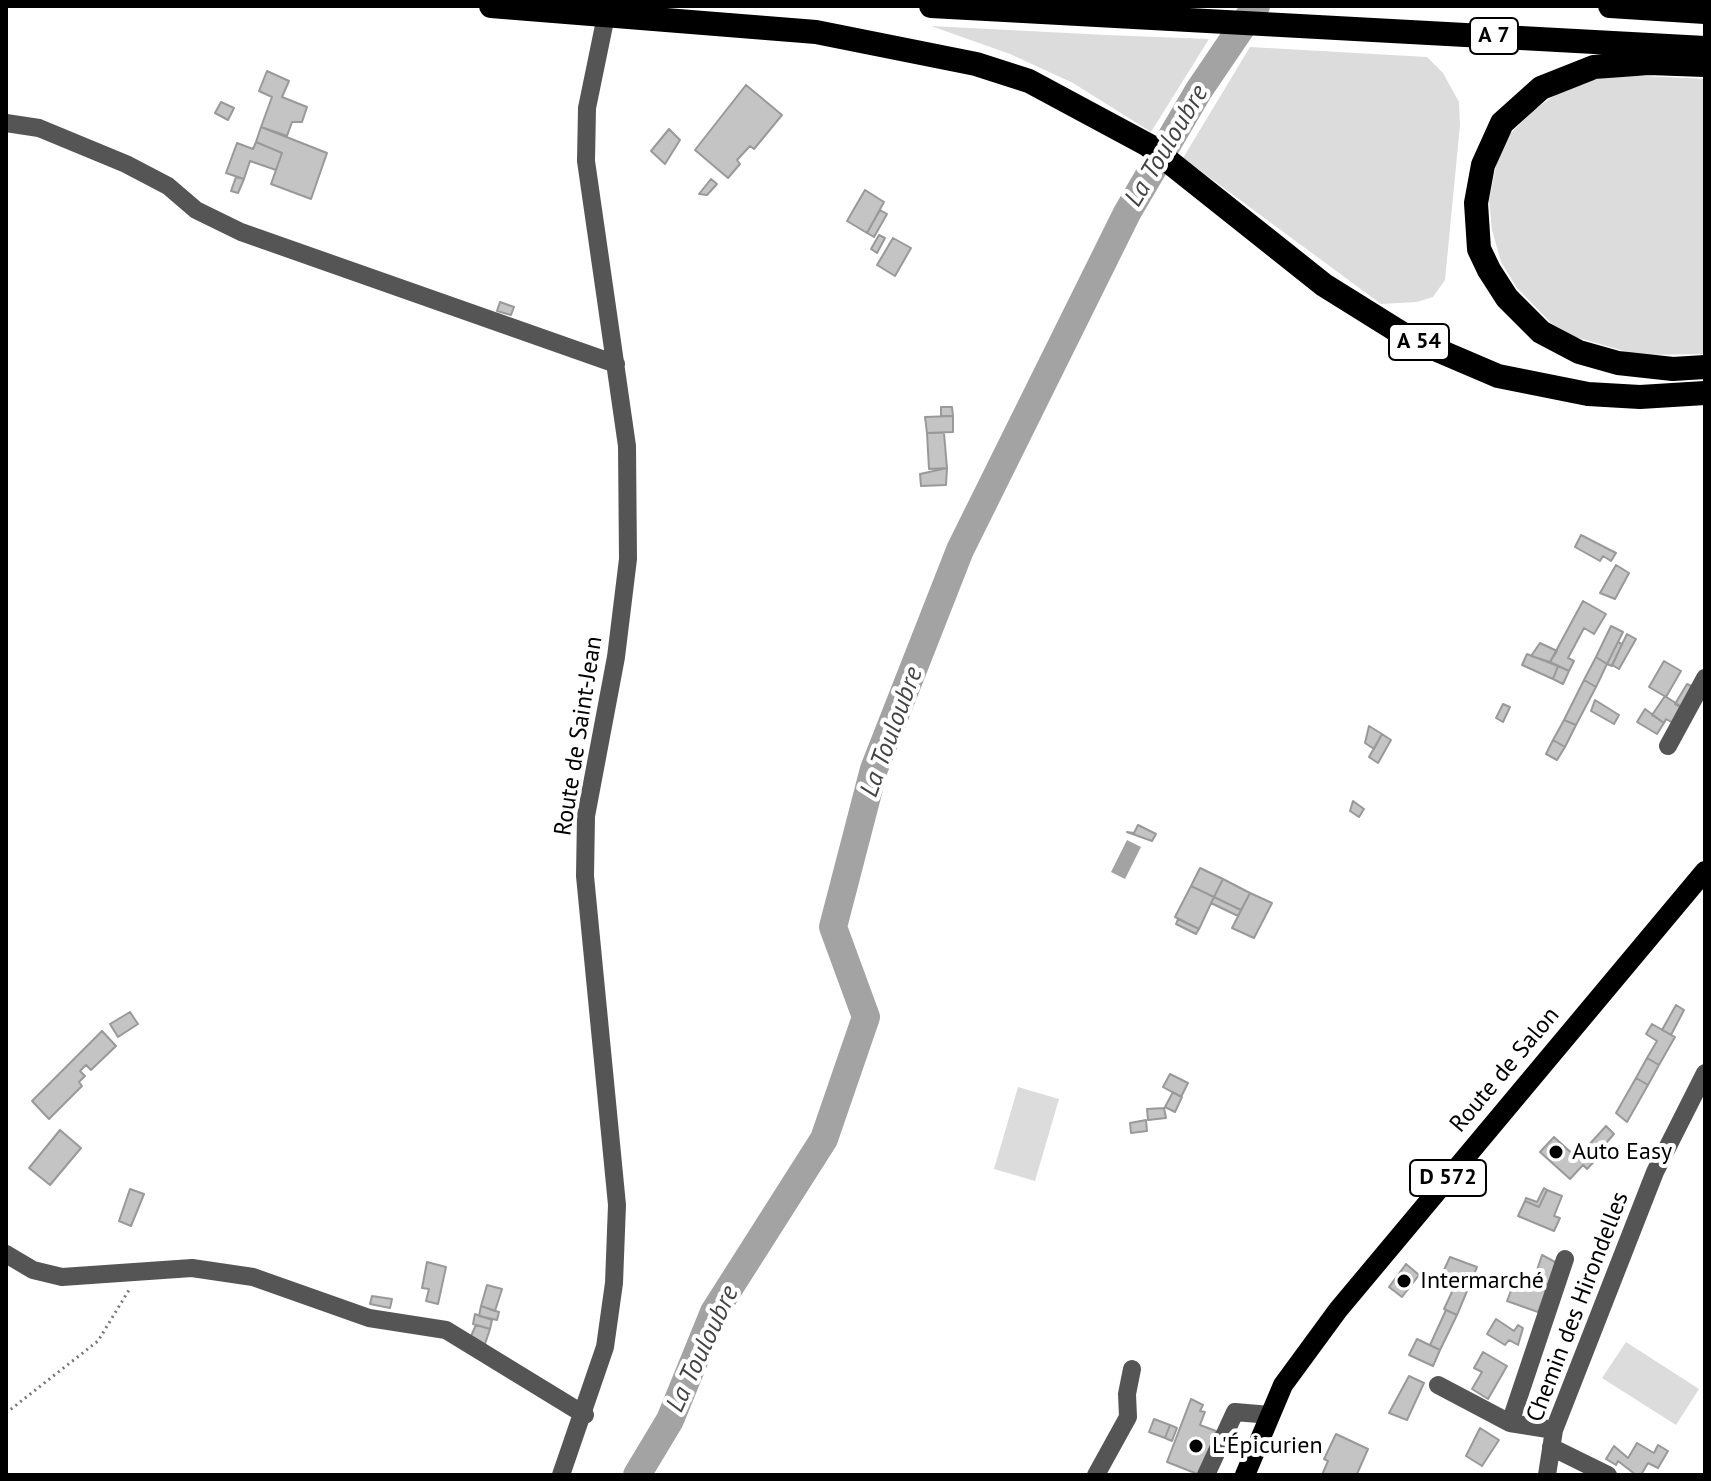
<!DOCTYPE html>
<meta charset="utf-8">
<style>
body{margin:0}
#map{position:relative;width:1711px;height:1481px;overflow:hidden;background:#fff;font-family:"PT Sans",sans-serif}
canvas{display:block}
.frame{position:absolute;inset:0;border:8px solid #000;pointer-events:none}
</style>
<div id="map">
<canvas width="1711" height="1481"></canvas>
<div class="frame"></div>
</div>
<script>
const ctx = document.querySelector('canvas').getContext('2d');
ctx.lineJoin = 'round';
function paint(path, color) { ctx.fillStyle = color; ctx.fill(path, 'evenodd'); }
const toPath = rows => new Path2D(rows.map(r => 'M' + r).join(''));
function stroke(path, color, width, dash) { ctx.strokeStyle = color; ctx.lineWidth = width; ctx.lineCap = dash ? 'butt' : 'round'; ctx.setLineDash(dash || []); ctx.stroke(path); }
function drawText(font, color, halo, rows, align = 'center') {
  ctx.font = font + ' "PT Sans",sans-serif'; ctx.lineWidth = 8; ctx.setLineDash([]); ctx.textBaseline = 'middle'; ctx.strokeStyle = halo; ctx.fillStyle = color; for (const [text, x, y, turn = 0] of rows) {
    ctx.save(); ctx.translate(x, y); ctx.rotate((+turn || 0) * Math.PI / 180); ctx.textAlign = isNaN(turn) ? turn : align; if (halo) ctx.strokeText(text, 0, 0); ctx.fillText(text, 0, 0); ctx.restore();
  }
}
paint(toPath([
 [931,26,1106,35,1209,39,1151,132,1073,83,1010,54],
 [1250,47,1427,57,1443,73,1459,102,1460,125,1445,280,1433,297,1417,302,1381,304,1183,158],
 [1623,75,1705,79,1705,354,1638,355,1575,337,1551,323,1517,288,1501,262,1492,230,1489,200,1497,161,1510,134,1535,109,1561,91,1586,81],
 [1018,1087,1059,1099,1035,1181,994,1169],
 [1626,1342,1699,1389,1676,1425,1602,1378]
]), '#dcdcdc');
paint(toPath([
 [1127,840,1141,847,1125,879,1111,872]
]), '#a3a3a3');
stroke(toPath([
 [637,1475,670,1420,714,1312,824,1139,866,1017,833,927,874,769,960,550,1127,213,1199,90,1256,6]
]), '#a3a3a3', 28);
const building = toPath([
 [267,71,289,81,282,97,307,107,302,122,292,122,287,136,261,127,272,97,259,91,267,71],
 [746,85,782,115,754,149,750,146,737,160,740,164,728,178,695,150,746,85],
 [221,102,234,108,228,120,215,113,221,102],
 [261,127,327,153,311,199,271,184,282,153,256,142,261,127],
 [669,129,680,140,665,164,651,151,669,129],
 [256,142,282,153,276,170,250,161,244,179,226,173,237,143,253,149,256,142],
 [236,177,244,179,238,193,231,191,236,177],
 [711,179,717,184,707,195,699,194,711,179],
 [865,190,884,202,867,233,847,221,865,190],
 [880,210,887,214,874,237,867,233,880,210],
 [879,235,885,238,877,253,871,249,879,235],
 [893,238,911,248,895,276,877,265,893,238],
 [500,302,514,307,511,315,497,311,500,302],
 [941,407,952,407,953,416,941,416,941,407],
 [953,416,953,432,927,433,925,417,953,416],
 [927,433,944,433,947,468,929,469,927,433],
 [947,468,946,485,921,486,920,474,947,468],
 [1581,535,1616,553,1611,561,1603,556,1600,561,1575,547,1581,535],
 [1616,565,1629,573,1615,599,1600,593,1616,565],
 [1583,601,1606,614,1594,634,1584,628,1568,658,1574,661,1569,671,1550,662,1583,601],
 [1611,626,1623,632,1607,664,1596,657,1611,626],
 [1627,634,1636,639,1619,669,1612,665,1627,634],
 [1618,642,1622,644,1612,666,1607,664,1618,642],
 [1540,643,1557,651,1550,662,1531,656,1540,643],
 [1527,654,1558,666,1553,679,1522,665,1527,654],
 [1596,657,1607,664,1596,687,1584,680,1596,657],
 [1664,661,1681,671,1666,697,1649,687,1664,661],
 [1558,666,1569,671,1563,684,1553,679,1558,666],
 [1584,680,1596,687,1576,725,1564,720,1584,680],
 [1687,684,1698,689,1686,710,1675,704,1687,684],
 [1665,696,1683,708,1675,724,1666,719,1664,723,1652,715,1665,696],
 [1595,700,1619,715,1614,724,1591,711,1595,700],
 [1503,704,1510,707,1503,722,1496,718,1503,704],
 [1645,709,1664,723,1657,734,1637,722,1645,709],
 [1564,720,1576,725,1565,747,1553,740,1564,720],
 [1369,726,1382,734,1374,749,1365,743,1369,726],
 [1382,734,1391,740,1378,763,1369,757,1382,734],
 [1553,740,1565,747,1557,760,1546,754,1553,740],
 [1353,801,1364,809,1359,817,1350,811,1353,801],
 [1138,825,1156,834,1152,841,1127,832,1134,833,1138,825],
 [1200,868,1223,879,1214,897,1191,886,1200,868],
 [1223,879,1250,893,1241,910,1214,897,1223,879],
 [1191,886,1214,897,1199,929,1175,917,1191,886],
 [1250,893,1272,903,1254,938,1232,928,1250,893],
 [1214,897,1241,910,1238,916,1211,903,1214,897],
 [1178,919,1199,929,1196,934,1176,924,1178,919],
 [1676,1005,1684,1010,1671,1035,1662,1030,1676,1005],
 [130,1012,138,1024,118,1037,110,1024,130,1012],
 [1652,1024,1675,1037,1659,1065,1647,1058,1657,1041,1646,1034,1652,1024],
 [102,1031,116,1046,91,1070,86,1065,80,1071,85,1076,79,1082,82,1086,49,1119,32,1101,102,1031],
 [1647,1058,1659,1065,1648,1085,1636,1078,1647,1058],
 [1170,1074,1188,1083,1181,1097,1163,1087,1170,1074],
 [1636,1078,1648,1085,1627,1122,1616,1113,1636,1078],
 [1173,1092,1182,1097,1175,1112,1165,1107,1173,1092],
 [1164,1108,1166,1118,1148,1120,1147,1109,1164,1108],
 [1146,1120,1147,1131,1131,1133,1130,1123,1146,1120],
 [1606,1126,1614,1134,1599,1151,1602,1153,1587,1169,1583,1165,1570,1179,1540,1152,1554,1137,1577,1158,1606,1126],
 [60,1130,81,1148,50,1185,29,1168,60,1130],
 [1544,1188,1547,1190,1539,1207,1525,1201,1526,1198,1537,1202,1544,1188],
 [130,1189,144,1194,131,1226,119,1221,130,1189],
 [1547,1190,1562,1196,1554,1216,1560,1218,1554,1231,1518,1216,1525,1201,1539,1207,1547,1190],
 [1542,1255,1557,1263,1550,1285,1534,1279,1542,1255],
 [1450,1257,1477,1267,1457,1315,1444,1309,1458,1279,1444,1270,1450,1257],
 [427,1262,446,1267,438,1304,426,1301,429,1289,422,1288,427,1262],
 [1406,1264,1419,1275,1402,1297,1389,1287,1406,1264],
 [1514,1283,1546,1291,1538,1312,1507,1301,1514,1283],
 [487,1285,502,1289,495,1311,481,1306,487,1285],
 [372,1296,392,1299,390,1308,370,1304,372,1296],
 [481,1306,499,1312,497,1320,479,1316,481,1306],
 [1446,1310,1457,1315,1440,1350,1430,1345,1446,1310],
 [475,1314,492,1320,490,1329,473,1324,475,1314],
 [1496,1319,1514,1331,1518,1325,1523,1328,1518,1345,1509,1340,1505,1345,1487,1334,1496,1319],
 [476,1325,490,1329,485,1344,471,1336,476,1325],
 [1417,1339,1440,1350,1433,1366,1409,1355,1417,1339],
 [1483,1352,1507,1366,1488,1399,1472,1389,1482,1372,1474,1368,1483,1352],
 [1409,1376,1424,1383,1407,1420,1389,1413,1409,1376],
 [1191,1399,1203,1405,1200,1411,1205,1412,1200,1425,1216,1431,1200,1475,1167,1462,1191,1399],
 [1154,1419,1170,1425,1165,1438,1149,1432,1154,1419],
 [1170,1425,1177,1428,1172,1441,1165,1438,1170,1425],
 [1480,1428,1499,1440,1482,1466,1466,1456,1480,1428],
 [1336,1434,1368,1449,1357,1474,1360,1475,1322,1475,1328,1461,1324,1459,1336,1434],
 [1637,1443,1654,1453,1658,1445,1668,1451,1658,1468,1648,1463,1641,1475,1636,1475,1618,1461,1616,1465,1606,1459,1614,1446,1628,1458,1637,1443]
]);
paint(building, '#c4c4c4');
stroke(building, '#999', 2);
stroke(toPath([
 [6,1413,98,1341,129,1290]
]), '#777', 3, [2, 4]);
stroke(toPath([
 [6,123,39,128,126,164,168,186,196,210,241,232,616,364],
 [1668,746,1705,678],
 [6,1254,33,1270,62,1277,192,1268,253,1277,369,1318,446,1330,585,1415],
 [1438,1385,1510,1423,1554,1430],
 [1510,1423,1565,1259],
 [1551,1447,1608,1475],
 [561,1475,605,1347,614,1283,617,1205,585,876,586,816,616,657,628,559,627,446,586,161,587,108,608,6],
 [1096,1475,1128,1417,1127,1394,1132,1369],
 [1206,1475,1235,1412,1270,1415],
 [1547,1475,1554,1430,1655,1172,1705,1073]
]), '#555', 18);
stroke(toPath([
 [1245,1475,1283,1385,1338,1310,1705,871]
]), '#000', 20);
stroke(toPath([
 [491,6,816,32,976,64,1029,81,1148,145,1324,285,1409,338,1498,376,1588,394,1640,397,1705,393],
 [931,6,1705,48],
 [1610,6,1705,12],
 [1705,65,1649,63,1594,67,1541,88,1502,123,1483,165,1476,203,1479,249,1489,270,1507,298,1541,332,1579,352,1618,363,1673,369,1705,367]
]), '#000', 24);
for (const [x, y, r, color] of [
 [1556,1152,8,"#000"],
 [1404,1281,8,"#000"],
 [1196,1446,8,"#000"]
]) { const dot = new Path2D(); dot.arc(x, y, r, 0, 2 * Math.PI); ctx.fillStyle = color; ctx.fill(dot); stroke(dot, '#fff', 3); }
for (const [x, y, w] of [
 [1494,36,48],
 [1419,342,60],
 [1448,1178,76]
]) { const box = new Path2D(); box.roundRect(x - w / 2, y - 18, w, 36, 6); ctx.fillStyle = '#fff'; ctx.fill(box); stroke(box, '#000', 2); }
drawText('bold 22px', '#000', null, [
 ["A 7",1494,36],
 ["A 54",1419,342],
 ["D 572",1448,1178]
]);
drawText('24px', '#000', '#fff', [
 ["Route de Saint-Jean",579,736,-81],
 ["Route de Salon",1505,1070,-50],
 ["Chemin des Hirondelles",1578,1307,-69]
]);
drawText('24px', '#000', '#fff', [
 ["Auto Easy",1572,1152],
 ["Intermarché",1420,1281],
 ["L'Épicurien",1212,1446]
], 'left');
drawText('italic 26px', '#444', '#fff', [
 ["La Touloubre",1167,146,-59],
 ["La Touloubre",892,732,-70],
 ["La Touloubre",703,1349,-65]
]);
</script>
